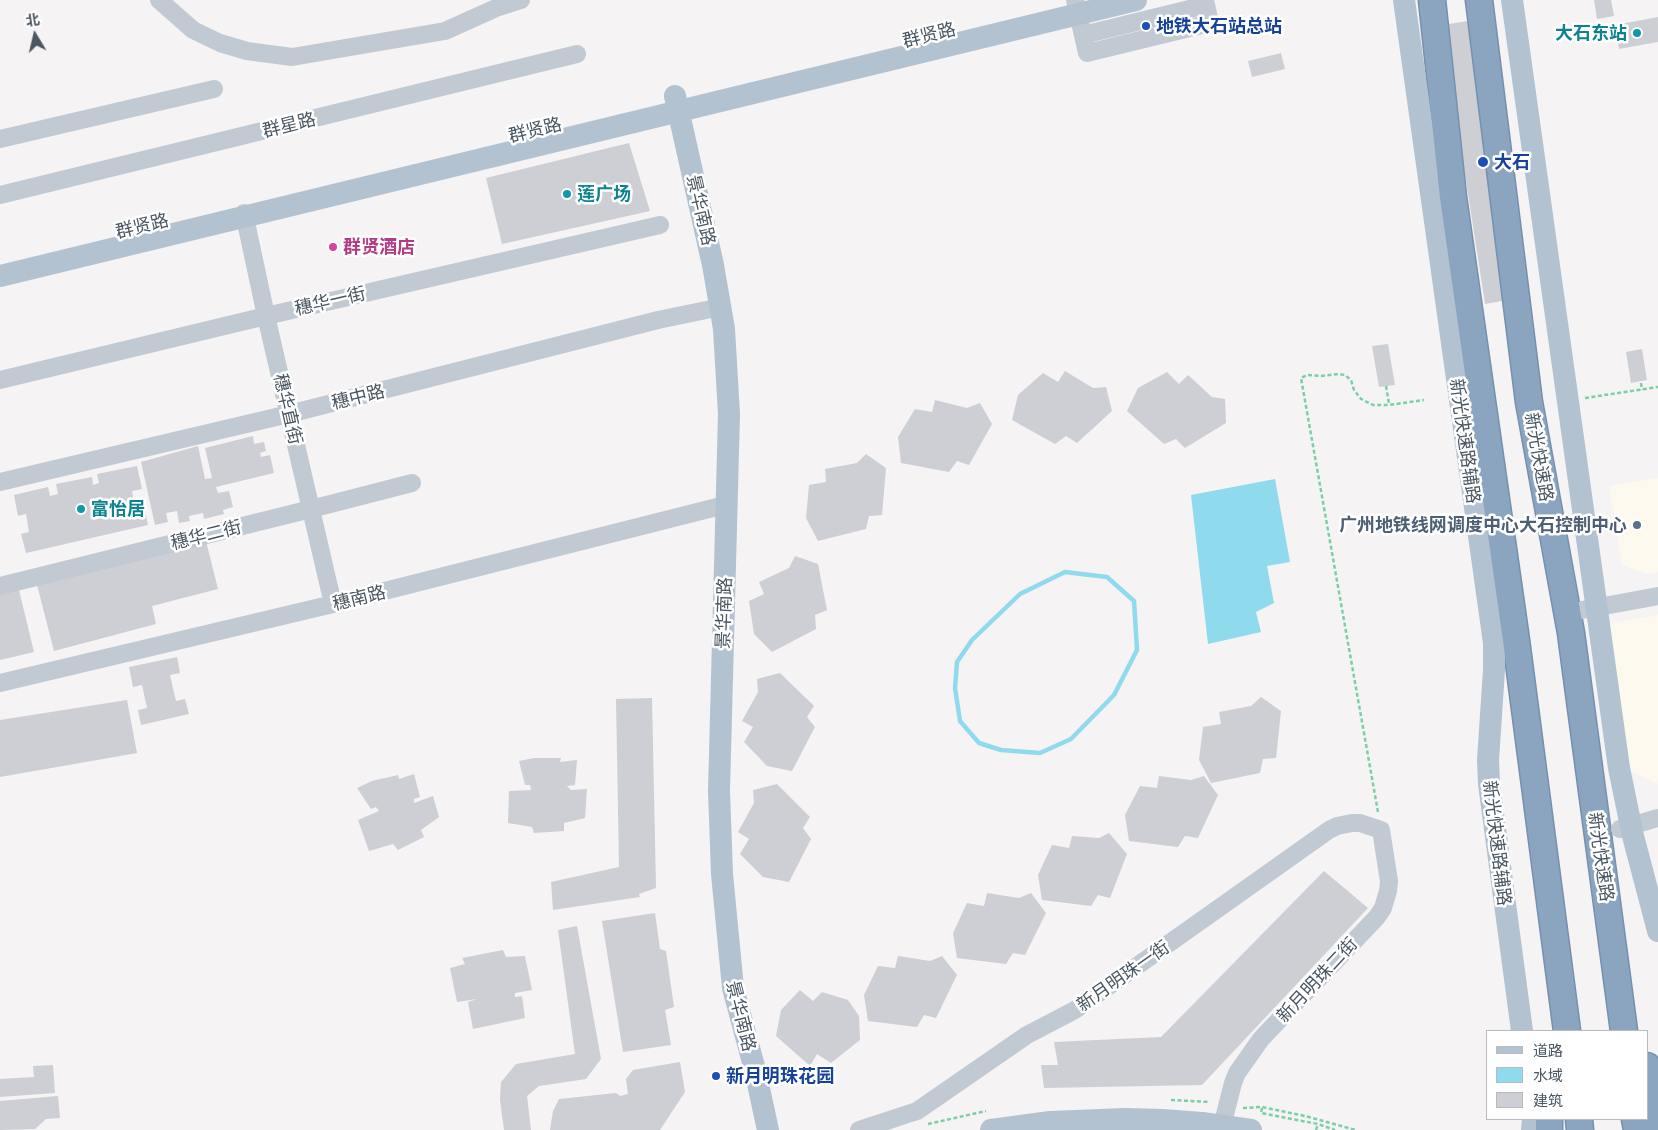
<!DOCTYPE html>
<meta charset="utf-8">
<style>
body{margin:0}
#map{position:relative;width:1658px;height:1130px;overflow:hidden;background:#f5f3f3;font-family:"Exo 2","Noto Sans SC",sans-serif}
canvas{display:block}
.legend{position:absolute;left:1486px;top:1030px;width:162px;height:90px;box-sizing:border-box;background:#fff;border:1px solid #b7bbc0;margin:0;padding:6px 9px;list-style:none;font-size:15px;color:#4a5661}
.legend li{display:flex;align-items:center;gap:10px;height:25px}
.legend b{width:25px;border:1px solid #b7bbc0}
.north{position:absolute;left:10px;top:10px;width:50px;height:50px;-webkit-text-stroke:4px #fff;paint-order:stroke;rotate:351deg;font-size:14px;font-weight:700;line-height:20px;text-align:center;color:#4a5661}
.north::after{content:'';display:block;margin:auto;width:18px;height:22px;background:#4a5661;clip-path:polygon(50% 0,100% 100%,50% 72%,0 100%)}
</style>
<div id="map">
<canvas width="1658" height="1130"></canvas>
<ul class="legend">
<li><b style="height:6px;background:#b3c2d1"></b>道路</li>
<li><b style="height:14px;background:#90daee"></b>水域</li>
<li><b style="height:14px;background:#cdcfd5"></b>建筑</li>
</ul>
<div class="north">北</div>
</div>
<script>
const ctx = document.querySelector('canvas').getContext('2d');
ctx.lineJoin = 'round';
function paint(path, color) { ctx.fillStyle = color; ctx.fill(path, 'evenodd'); }
const toPath = rows => new Path2D(rows.map(r => 'M' + r).join(''));
function stroke(path, color, width, dash) { ctx.strokeStyle = color; ctx.lineWidth = width; ctx.lineCap = dash ? 'butt' : 'round'; ctx.setLineDash(dash || []); ctx.stroke(path); }
function drawText(font, color, halo, rows, align = 'center') {
  ctx.font = font + ' "Exo 2","Noto Sans SC",sans-serif'; ctx.lineWidth = 5; ctx.setLineDash([]); ctx.textBaseline = 'middle'; ctx.strokeStyle = halo; ctx.fillStyle = color; for (const [text, x, y, turn = 0] of rows) {
    ctx.save(); ctx.translate(x, y); ctx.rotate((+turn || 0) * Math.PI / 180); ctx.textAlign = isNaN(turn) ? turn : align; if (halo) ctx.strokeText(text, 0, 0); ctx.fillText(text, 0, 0); ctx.restore();
  }
}
paint(toPath([
 [1658,478,1658,572,1647,574,1622,565,1609,486],
 [1658,615,1658,784,1631,771,1609,624]
]), '#fdf9ef');
paint(toPath([
 [1275,479,1290,562,1267,566,1274,603,1256,612,1261,632,1208,644,1191,495]
]), '#90daee');
stroke(toPath([
 [1065,572,1107,577,1134,601,1137,650,1114,695,1071,739,1040,753,1001,750,979,743,960,721,955,688,957,662,972,640,1020,594,1065,572]
]), '#90daee', 4.5);
paint(toPath([
 [1594,0,1611,0,1614,16,1597,19],
 [1658,17,1658,42,1619,49,1615,25],
 [1481,19,1525,297,1485,304,1442,25],
 [1281,53,1285,69,1252,77,1248,61],
 [629,143,650,211,502,244,486,178],
 [1388,344,1395,385,1379,387,1372,346],
 [1642,349,1647,380,1631,383,1626,352],
 [1065,371,1093,388,1106,387,1112,411,1077,443,1066,436,1055,444,1012,420,1018,395,1043,373,1058,382],
 [1167,372,1179,384,1188,375,1212,397,1225,399,1226,423,1185,448,1176,439,1164,444,1127,411,1138,388],
 [935,400,967,408,980,403,992,424,969,465,957,461,949,472,901,463,898,437,915,409,932,412],
 [253,436,254,444,264,442,266,451,260,453,261,457,270,455,274,473,216,487,218,493,229,491,233,507,223,510,224,514,204,519,203,513,189,516,190,521,179,523,177,511,166,513,168,522,155,525,141,462,198,446,205,479,212,478,205,448],
 [866,454,886,468,882,515,869,516,866,529,818,541,806,518,809,485,826,482,825,469,857,463],
 [137,466,142,489,132,491,134,504,143,502,148,525,26,553,21,534,29,532,26,514,18,516,14,495,48,487,50,496,58,494,56,484,92,477,93,485,99,483,97,474],
 [206,541,218,589,152,606,156,624,54,651,37,585],
 [795,556,818,564,827,610,815,615,816,629,772,652,754,634,749,601,764,594,759,582,789,568],
 [18,586,34,652,0,660,0,590],
 [177,657,180,673,170,675,176,701,185,699,189,714,141,725,138,710,147,708,142,685,133,687,129,667],
 [780,673,814,706,807,717,815,727,792,771,767,766,744,742,753,727,742,721,758,692,757,679],
 [1261,697,1281,711,1276,758,1263,759,1260,773,1211,783,1199,760,1203,727,1221,724,1219,712,1251,706],
 [652,698,656,888,639,894,640,897,553,910,551,882,619,867,616,699],
 [127,700,137,753,0,777,0,720],
 [534,758,561,758,560,762,577,760,575,785,567,786,571,790,587,789,585,818,564,823,564,831,534,833,532,827,508,823,509,791,531,790,530,785,525,785,519,761],
 [414,774,420,797,414,799,414,803,433,796,439,817,421,830,424,837,398,850,393,844,369,851,358,820,379,811,376,807,371,809,357,788,372,781,398,775,399,779],
 [1159,776,1191,780,1204,776,1218,795,1198,838,1185,836,1178,847,1129,841,1125,815,1140,786,1157,788],
 [777,784,810,817,803,828,811,839,789,882,763,877,740,854,749,839,738,832,754,803,753,790],
 [1109,833,1127,854,1110,898,1098,895,1091,906,1042,900,1038,875,1052,845,1069,848,1072,836,1099,838],
 [1324,871,1368,908,1202,1085,1044,1088,1041,1065,1058,1065,1054,1042,1161,1037],
 [987,893,1019,898,1031,893,1046,913,1025,955,1013,953,1006,964,957,958,953,933,967,903,984,906],
 [655,913,660,949,666,951,674,1007,665,1010,671,1045,623,1052,602,921],
 [577,926,601,1059,586,1079,539,1086,527,1096,531,1130,504,1130,500,1100,501,1082,516,1064,575,1054,558,930],
 [503,950,506,957,525,956,532,990,515,993,515,997,522,996,525,1018,473,1029,468,1002,477,999,457,1002,450,968,465,964,462,958],
 [898,956,930,961,942,956,957,975,936,1018,924,1015,917,1027,868,1021,864,995,878,966,895,968],
 [800,990,813,1001,822,992,848,1000,859,1016,860,1040,831,1063,817,1054,810,1066,776,1036,781,1010],
 [680,1062,685,1092,660,1130,550,1130,553,1111,559,1099,616,1093,620,1096,628,1094,626,1079,633,1070],
 [53,1065,55,1093,0,1097,0,1079,34,1077,33,1066],
 [58,1096,60,1118,46,1119,35,1129,0,1130,0,1101]
]), '#cdcfd5');
const highway = toPath([
 [1432,0,1453,197,1516,640,1567,1031],
 [1479,0,1529,402,1571,633,1624,1031],
 [1647,1066,1658,1126],
 [1579,1119,1580,1130],
 [1635,1119,1637,1130],
 [1549,1130,1549,1119]
]);
stroke(highway, '#7690ad', 29);
stroke(toPath([
 [1641,383,1642,390],
 [1386,386,1389,404],
 [1585,398,1658,387],
 [1378,812,1301,378,1307,375,1321,376,1339,374,1345,375,1351,380,1354,390,1361,399,1373,405,1389,405,1424,400],
 [1171,1100,1210,1102],
 [1243,1108,1262,1107,1305,1116,1356,1130],
 [1262,1108,1261,1113,1318,1124,1335,1130],
 [928,1124,986,1111],
 [1316,1130,1318,1124]
]), '#7ad0a6', 2.5, [4, 2.5]);
stroke(toPath([
 [159,0,193,30,220,43,247,51,292,57,445,31,496,8,521,0],
 [1075,0,1087,53,1210,23,1205,0],
 [1083,35,1206,5],
 [0,139,214,89],
 [0,195,577,54],
 [244,213,266,316,333,604],
 [0,380,266,316,660,225],
 [0,482,289,414,658,320,716,308],
 [0,586,311,509,412,483],
 [1582,610,1658,596],
 [0,683,333,604,717,507],
 [1620,829,1658,818],
 [859,1130,917,1111,1027,1035,1075,1010,1329,830,1337,826,1352,823,1360,823,1381,830,1389,881,1388,891,1383,908,1377,917,1261,1039,1237,1073,1233,1083,1222,1126]
]), '#c1cad2', 18);
stroke(toPath([
 [1404,0,1494,643,1494,670,1488,760,1489,784,1522,1031],
 [1512,0,1619,768,1633,836,1658,931],
 [675,96,713,265,724,329,729,414,719,791,722,874,733,988,755,1070,768,1130],
 [0,276,1136,0],
 [991,1130,1050,1122,1125,1119,1162,1120,1202,1123,1251,1130],
 [1532,1130,1533,1119]
]), '#b3c2d1', 22);
stroke(highway, '#8ba5c1', 26);
for (const [x, y, r, color] of [
 [1146,26,5,"#1a4fb4"],
 [1637,33,5,"#0f9aa8"],
 [1483,162,6,"#1a4fb4"],
 [567,194,5,"#0f9aa8"],
 [333,247,5,"#d1479c"],
 [81,509,5,"#0f9aa8"],
 [1637,525,5,"#5c6f8a"],
 [716,1076,5,"#1a4fb4"]
]) { const dot = new Path2D(); dot.arc(x, y, r, 0, 2 * Math.PI); ctx.fillStyle = color; ctx.fill(dot); stroke(dot, '#fff', 2); }
drawText('bold 18px', '#164399', '#fff', [
 ["地铁大石站总站",1156,26],
 ["大石",1494,162],
 ["新月明珠花园",726,1076]
], 'left');
drawText('bold 18px', '#0d838f', '#fff', [
 ["大石东站",1627,33,"right"],
 ["莲广场",577,194],
 ["富怡居",91,509]
], 'left');
drawText('18px', '#4a5661', '#fff', [
 ["群贤路",929,35,-14],
 ["群星路",289,125,-14],
 ["群贤路",535,130,-14],
 ["景华南路",701,210,77],
 ["群贤路",142,226,-14],
 ["穗华一街",330,301,-13],
 ["穗中路",358,397,-14],
 ["穗华直街",288,409,77],
 ["新光快速路辅路",1465,441,82],
 ["新光快速路",1539,457,80],
 ["穗华二街",206,535,-14],
 ["穗南路",359,598,-14],
 ["景华南路",724,613,-88],
 ["新光快速路辅路",1497,843,83],
 ["新光快速路",1601,857,82],
 ["新月明珠一街",1123,976,-35],
 ["新月明珠二街",1317,980,-47],
 ["景华南路",741,1016,76]
]);
drawText('bold 18px', '#b23c85', '#fff', [
 ["群贤酒店",343,247]
], 'left');
drawText('bold 18px', '#4e5e75', '#fff', [
 ["广州地铁线网调度中心大石控制中心",1627,525]
], 'right');
</script>
